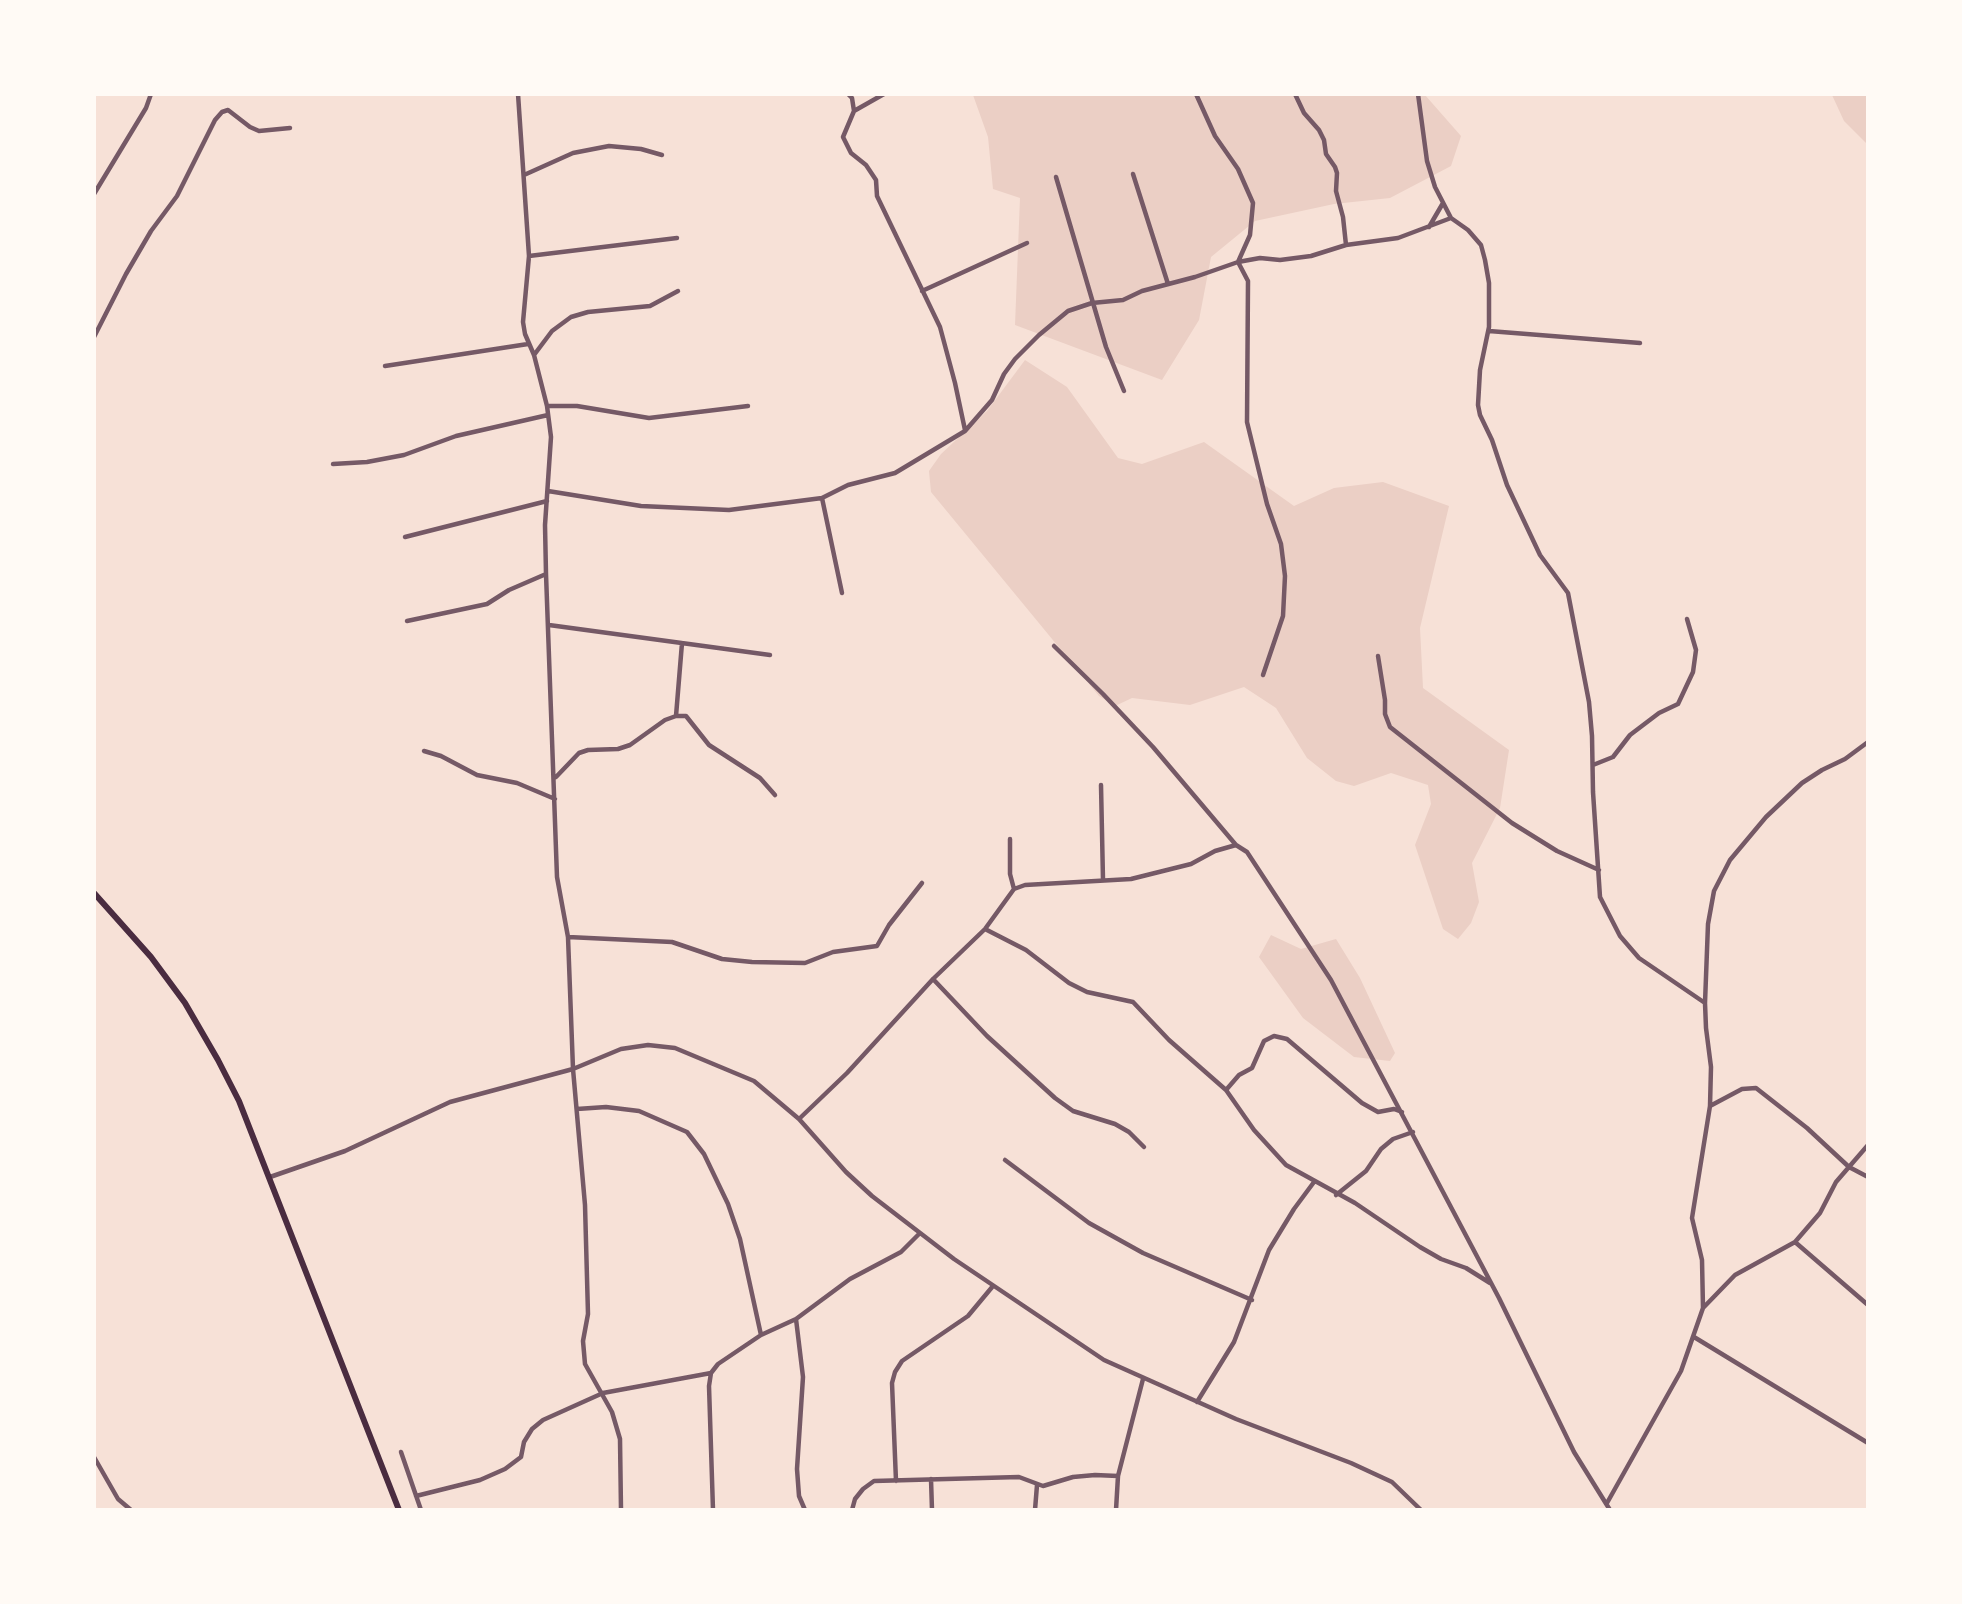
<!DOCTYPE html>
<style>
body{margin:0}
#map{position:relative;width:1962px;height:1604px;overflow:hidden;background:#f7e1d7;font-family:Lora,serif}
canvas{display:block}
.frame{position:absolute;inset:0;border:96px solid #fffaf5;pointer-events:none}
</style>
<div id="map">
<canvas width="1962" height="1604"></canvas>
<div class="frame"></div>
</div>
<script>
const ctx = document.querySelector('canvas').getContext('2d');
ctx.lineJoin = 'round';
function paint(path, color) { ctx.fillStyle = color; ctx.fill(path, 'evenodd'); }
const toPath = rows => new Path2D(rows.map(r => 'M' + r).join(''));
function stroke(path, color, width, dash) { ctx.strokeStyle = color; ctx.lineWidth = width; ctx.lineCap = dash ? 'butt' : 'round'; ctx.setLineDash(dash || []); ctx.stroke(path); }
paint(toPath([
 [973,95,1425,95,1461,136,1451,166,1390,198,1334,204,1255,221,1211,257,1199,320,1162,380,1015,325,1020,198,993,189,988,137],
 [1832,95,1867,95,1867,144,1844,121],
 [1025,360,1067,387,1118,458,1142,464,1204,442,1294,506,1334,488,1383,482,1449,506,1420,628,1423,688,1509,750,1500,808,1472,863,1479,902,1471,923,1458,939,1443,929,1415,845,1431,804,1428,785,1391,773,1354,786,1336,781,1307,758,1276,708,1244,687,1190,705,1132,698,1115,706,1099,696,931,492,929,471,941,454,987,411],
 [1271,935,1301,949,1336,939,1360,978,1395,1053,1390,1061,1354,1057,1303,1018,1259,957]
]), '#ebcfc5');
stroke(toPath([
 [518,94,529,256,523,322,525,334,534,355,547,406,551,437,545,525,546,574,557,877,568,937,573,1069,585,1205,588,1314,583,1341,585,1364,612,1412,620,1439,621,1510],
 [848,94,852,98,854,111,843,137,851,153,866,165,876,180,877,196,940,327,955,383,965,430],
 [1196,94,1215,136,1238,169,1253,203,1250,235,1238,262,1248,281,1247,422,1267,504,1281,544,1285,576,1283,616,1263,675],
 [1295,94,1304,113,1319,130,1324,140,1326,154,1335,167,1337,173,1336,191,1343,217,1346,245],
 [1418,94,1427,161,1435,187,1451,218,1468,230,1481,245,1485,260,1489,283,1489,327,1480,370,1478,405,1480,415,1492,440,1507,485,1540,555,1568,593,1589,702,1592,736,1593,792,1600,897,1620,936,1639,958,1705,1003],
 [854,111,884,94],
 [1133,174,1168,284],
 [524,175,573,153,609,146,641,149,662,155],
 [1056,177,1106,347,1124,391],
 [94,194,146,108,151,94],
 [1429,227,1443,203],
 [529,256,677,238],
 [922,291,1027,243],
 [1489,331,1640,343],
 [94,337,126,274,151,231,177,196,215,120,222,112,228,110,250,127,259,131,290,128],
 [534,355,552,331,571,317,588,312,650,306,678,291],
 [385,366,528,344],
 [547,406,577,406,649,418,748,406],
 [333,464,367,462,404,455,456,436,548,415],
 [548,491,641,506,729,510,822,498,848,485,895,473,965,431,992,400,1004,374,1015,359,1039,335,1068,311,1092,303,1123,300,1142,291,1195,277,1238,262,1260,258,1280,260,1311,256,1346,245,1398,238,1451,218],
 [822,498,842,593],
 [405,537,547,501],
 [407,621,487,604,509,590,546,574],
 [549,625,770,655],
 [1054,646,1103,694,1153,747,1236,845],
 [1378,656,1385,700,1385,714,1390,727,1512,823,1557,851,1599,870],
 [676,716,682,643],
 [424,751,441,756,477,775,517,783,555,799],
 [1593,765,1613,757,1630,735,1659,713,1678,704,1693,672,1696,650,1687,619],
 [556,777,579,753,588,750,618,749,630,745,665,720,676,716,686,716,709,745,760,778,775,795],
 [1101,785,1103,880],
 [1010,839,1010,874,1014,889],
 [985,929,1026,950,1069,983,1087,992,1133,1002,1169,1040,1226,1090,1254,1130,1286,1165,1355,1203,1420,1247,1441,1259,1466,1268,1490,1283],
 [568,937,672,942,722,959,752,962,805,963,833,952,877,946,889,925,922,883],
 [933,979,987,1036,1055,1098,1073,1111,1115,1124,1129,1132,1144,1147],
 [1226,1090,1239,1075,1252,1068,1264,1041,1274,1036,1287,1039,1362,1103,1378,1112,1394,1109,1402,1112],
 [1710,1106,1742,1089,1756,1088,1807,1128,1849,1167,1868,1177],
 [577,1109,606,1107,639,1111,687,1132,704,1154,728,1204,740,1239,761,1335],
 [799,1119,847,1073,933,979,985,929,1014,889,1025,885,1131,879,1191,864,1215,851,1236,845,1247,852,1331,980,1499,1298,1574,1452,1610,1510],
 [1005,1160,1089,1223,1143,1253,1252,1300],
 [270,1177,345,1151,450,1102,573,1069,621,1049,648,1045,675,1048,754,1081,799,1119,846,1172,872,1196,954,1259,1104,1360,1236,1419,1351,1463,1392,1482,1421,1510],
 [1336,1195,1366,1171,1381,1149,1393,1139,1413,1132],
 [1795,1242,1868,1305],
 [1703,1308,1735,1275,1795,1242,1820,1213,1836,1182,1868,1145],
 [796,1319,803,1377,797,1469,799,1496,805,1510],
 [1694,1337,1868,1443],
 [711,1373,718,1364,761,1335,796,1319,850,1279,901,1252,920,1233],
 [711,1373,709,1386,713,1510],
 [1197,1402,1234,1342,1269,1250,1294,1209,1314,1182],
 [401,1452,421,1510],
 [94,1457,118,1499,131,1510],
 [931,1479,932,1510],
 [896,1481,892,1383,895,1372,902,1361,968,1316,993,1286],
 [416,1496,480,1480,505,1469,521,1457,524,1442,532,1429,543,1420,603,1393,711,1373],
 [1607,1503,1681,1371,1703,1308,1702,1260,1692,1218,1710,1106,1711,1067,1706,1028,1705,1003,1708,924,1714,891,1730,860,1766,817,1802,783,1822,770,1845,759,1868,742],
 [852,1510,855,1499,863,1489,874,1481,1019,1477,1043,1486,1073,1477,1095,1475,1118,1476],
 [1035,1510,1037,1485],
 [1116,1510,1118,1476,1143,1379]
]), '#755966', 4.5);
stroke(toPath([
 [94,893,151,957,185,1003,218,1060,239,1101,399,1510]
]), '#4a2c40', 6);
</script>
